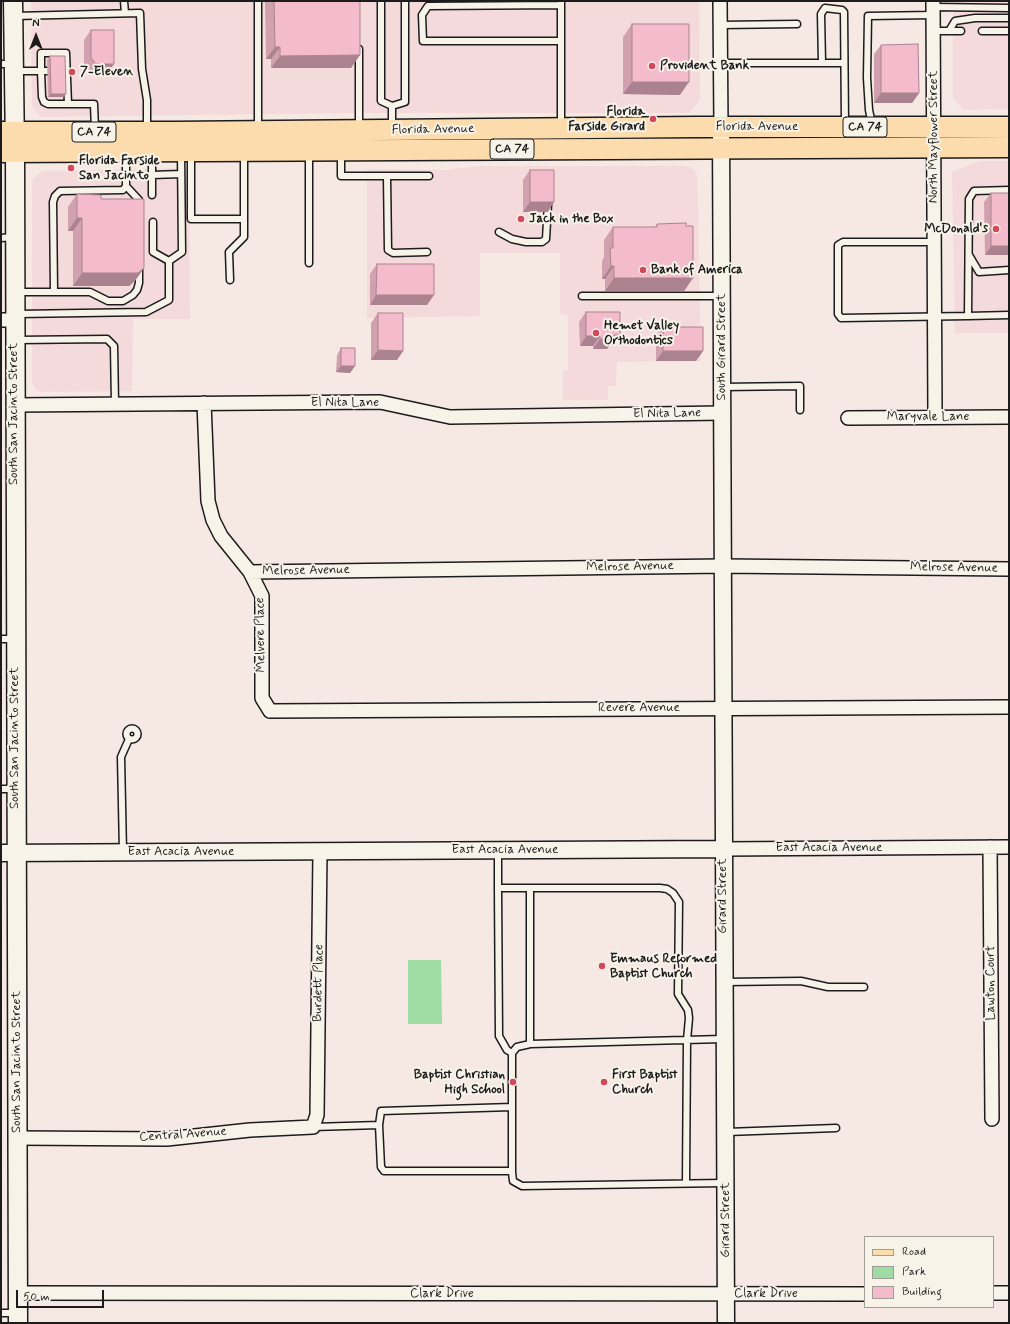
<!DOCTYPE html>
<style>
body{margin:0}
#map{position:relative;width:1010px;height:1324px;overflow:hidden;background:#f6e8e3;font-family:Mynerve,sans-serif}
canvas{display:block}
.frame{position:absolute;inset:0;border:2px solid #1c1c1c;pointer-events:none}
.legend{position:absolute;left:864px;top:1236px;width:130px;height:72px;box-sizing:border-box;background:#f7f3e8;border:1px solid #9f9d96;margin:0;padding:5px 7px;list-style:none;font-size:12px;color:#1c1c1c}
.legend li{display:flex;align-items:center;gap:8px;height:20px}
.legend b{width:20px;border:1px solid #9f9d96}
.north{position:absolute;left:16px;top:16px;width:40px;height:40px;-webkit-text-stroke:3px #f7f3e8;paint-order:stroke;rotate:0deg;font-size:11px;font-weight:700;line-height:16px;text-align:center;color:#1c1c1c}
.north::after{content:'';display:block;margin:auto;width:14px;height:18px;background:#1c1c1c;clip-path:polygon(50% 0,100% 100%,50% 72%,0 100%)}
.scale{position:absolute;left:16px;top:1290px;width:88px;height:18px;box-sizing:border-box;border:2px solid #1c1c1c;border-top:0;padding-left:5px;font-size:12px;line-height:14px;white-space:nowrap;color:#1c1c1c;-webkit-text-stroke:3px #f7f3e8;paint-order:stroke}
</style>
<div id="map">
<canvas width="1010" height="1324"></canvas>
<div class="frame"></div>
<ul class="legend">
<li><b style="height:5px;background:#fcdcac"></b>Road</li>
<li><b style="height:11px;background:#9fdca3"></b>Park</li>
<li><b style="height:11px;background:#f4bbcd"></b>Building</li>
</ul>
<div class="north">N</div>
<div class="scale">50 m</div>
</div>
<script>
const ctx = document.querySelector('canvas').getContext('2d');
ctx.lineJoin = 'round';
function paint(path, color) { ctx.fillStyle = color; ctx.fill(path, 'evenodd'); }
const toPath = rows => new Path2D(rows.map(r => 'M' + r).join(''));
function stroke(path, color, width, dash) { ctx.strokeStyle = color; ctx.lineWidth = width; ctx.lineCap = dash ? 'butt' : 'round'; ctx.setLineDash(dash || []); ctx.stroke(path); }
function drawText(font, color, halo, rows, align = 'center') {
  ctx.font = font + ' Mynerve,sans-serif'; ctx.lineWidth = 4; ctx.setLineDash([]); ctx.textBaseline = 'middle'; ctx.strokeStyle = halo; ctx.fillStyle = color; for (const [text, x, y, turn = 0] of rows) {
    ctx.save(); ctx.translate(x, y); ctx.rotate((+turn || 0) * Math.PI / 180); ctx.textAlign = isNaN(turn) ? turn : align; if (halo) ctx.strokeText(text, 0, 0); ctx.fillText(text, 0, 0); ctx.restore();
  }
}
paint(toPath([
 [31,1,699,1,700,100,689,113,352,113,40,117,32,106],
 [953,1,1009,1,1009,109,964,110,953,98],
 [979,161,1009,161,1009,333,955,333,952,172],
 [480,166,688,166,694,170,697,175,698,201,701,361,617,362,616,386,608,386,608,400,563,400,563,371,568,370,568,315,560,314,560,253,480,253,480,316,367,318,367,169,445,170],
 [189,168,190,319,133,319,132,391,40,392,35,389,32,383,32,180,42,171]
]), '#f5dadc');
paint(toPath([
 [408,960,441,960,442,1024,408,1024]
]), '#9fdca3');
const service = toPath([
 [124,1,125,13],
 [258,1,258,129],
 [381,1,381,101,392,106,392,127],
 [561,1,561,125],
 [561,5,428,6,422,15,423,41,561,41],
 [933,7,1009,8],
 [14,16,140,13,142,69,147,100,147,130],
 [720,25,797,24],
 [933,31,961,31],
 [949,31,955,21,975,18,1009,18],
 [982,31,1009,31],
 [359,49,359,127],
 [721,63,822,63,821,14,825,8,842,10,844,12,845,124],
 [822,63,844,63],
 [1,64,12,64],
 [15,71,41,71,41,53,66,53,68,104,94,104,95,130],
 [48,71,41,71,42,97,44,102,48,104,68,104],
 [392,106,405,102,405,1],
 [872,124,869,110,867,78,868,16,933,15],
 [191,154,191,219,244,219],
 [309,154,309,263],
 [341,154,341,176,387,176,388,250,393,253,427,252],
 [152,155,152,195],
 [152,175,181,174],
 [387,176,429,176],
 [126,186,139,200,139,206],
 [1009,190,974,191,969,199,968,316,1009,315],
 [153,222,153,252,169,261],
 [499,232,512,239,526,242,542,242,546,239,548,204],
 [1,238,14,237],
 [934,242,843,242,838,245,838,314,841,318,968,316],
 [969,255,979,272,1009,270],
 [169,261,182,252,181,153],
 [230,280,229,252,244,237,244,154],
 [17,292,54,292,53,202,55,196,60,191,123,190,126,186,126,153],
 [54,292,90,292,108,301,123,301,133,295,137,290,139,283,139,267],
 [582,296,721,296],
 [18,314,146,312,169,300,169,261],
 [18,340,107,339,114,346,115,404],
 [722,387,800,386,800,410],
 [1,639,15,639],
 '126.5 734a5.5 5.5 0 1 1 11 0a5.5 5.5 0 1 1-11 0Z',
 [1,789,15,789],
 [123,852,121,757,129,739],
 [498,852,498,888],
 [726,982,801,981,828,987,864,987],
 [723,1039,530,1044,517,1047,512,1053,512,1172,513,1181,522,1186,724,1183],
 [530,1044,530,888],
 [512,1053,507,1050,499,1036,498,888,660,888,667,889,673,893,679,902,678,994,688,1010,689,1018,687,1040,686,1183],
 [379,1125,381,1167,384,1171,512,1171],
 [313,1127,379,1125,381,1111,512,1107],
 [727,1132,836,1128],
 [1,1313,16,1313]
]);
const minor = toPath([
 [720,1,721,128],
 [933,1,935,417],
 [1,320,14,320],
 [204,403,208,501,213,520,221,536,250,572,262,596,262,698,270,711,1009,707],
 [14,405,380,402,450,417,722,413],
 [848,418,1009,417],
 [250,572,723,566,1009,569],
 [990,847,992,1119],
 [723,849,1009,847],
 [17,1138,167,1139,250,1130,313,1127,317,1115,320,851],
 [18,1293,865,1294],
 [993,1293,1009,1293]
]);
const tertiary = toPath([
 [721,128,726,1323],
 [1,853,723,849]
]);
const secondary = toPath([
 [13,1,15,152,18,1323]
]);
const primary = toPath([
 [1,132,175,132,696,127,1009,127],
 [1,152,1009,147]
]);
stroke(service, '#1c1c1c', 9);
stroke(minor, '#1c1c1c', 16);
stroke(tertiary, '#1c1c1c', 19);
stroke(secondary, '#1c1c1c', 21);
stroke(primary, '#1c1c1c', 23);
stroke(service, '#f7f3e8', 6);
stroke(minor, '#f7f3e8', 13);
stroke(tertiary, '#f7f3e8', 16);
stroke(secondary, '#f7f3e8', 18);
stroke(primary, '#fcdcac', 20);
paint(toPath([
 [266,1,360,1,351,68,271,68,271,59,266,59,265,2],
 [632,24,680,95,623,94,623,37],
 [91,30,107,73,90,73,84,68,84,40],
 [881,45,919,93,912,103,874,103,874,54],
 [50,56,64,97,48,97,47,60],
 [530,170,548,212,523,212,523,180],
 [991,193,1008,255,985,255,984,202],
 [77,194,101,199,135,281,129,286,73,286,73,231,68,231,68,207],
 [657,224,686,226,693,278,684,291,605,291,605,279,602,279,602,261,604,257,604,240,613,227,655,227],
 [377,264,427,305,370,305,370,274],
 [586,312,620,335,613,345,610,345,607,349,593,349,593,346,580,346,579,322],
 [378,313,403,351,397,360,371,360,371,323],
 [663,327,703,351,696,361,656,361,656,336],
 [341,348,355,366,350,373,336,372,337,355]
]), '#d2a1b0');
paint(toPath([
 [275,47,280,47,271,59,266,59],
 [360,55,351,68,271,68,280,56],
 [96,64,114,64,107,73,90,73],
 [632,82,689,82,680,95,623,94],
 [881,93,919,93,912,103,874,103],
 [51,94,66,94,64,97,48,97],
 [530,202,554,202,548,212,523,212],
 [77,218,82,218,73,231,68,231],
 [991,246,1009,246,1009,253,1008,255,985,255],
 [611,266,614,266,605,279,602,279],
 [144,268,135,281,129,286,73,286,82,273],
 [614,278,693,278,684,291,605,291],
 [376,295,434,295,427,305,370,305],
 [614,335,620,335,613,345,610,345,607,349,593,349,600,339],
 [586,336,600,336,593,346,580,346],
 [378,350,403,351,397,360,371,360],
 [663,351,703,351,696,361,656,361],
 [341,366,355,366,350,373,336,372]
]), '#ab8390');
const building = toPath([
 [274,1,360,1,360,55,280,56,280,47,275,47,274,1],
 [632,24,689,24,689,82,632,82,632,24],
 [91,30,114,30,114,64,96,64,91,58,91,30],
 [918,44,919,93,881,93,881,45,918,44],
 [50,56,65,56,66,94,51,94,50,56],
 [530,170,554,170,554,202,530,202,530,170],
 [991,193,1009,193,1009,246,991,246,991,193],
 [77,194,101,195,101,199,144,199,144,268,138,273,82,273,82,218,77,218,77,194],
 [686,223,686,226,693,226,693,278,614,278,614,266,611,266,610,248,613,248,613,227,657,227,657,224,686,223],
 [377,264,434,264,434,295,376,295,377,264],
 [586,312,620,312,620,335,614,335,614,339,600,339,600,336,586,336,586,312],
 [378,313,403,313,403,351,378,350,378,313],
 [663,327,703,327,703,351,663,351,663,327],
 [341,348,355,348,355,366,341,366,341,348]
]);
paint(building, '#f4bbcd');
stroke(building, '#ab8390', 1);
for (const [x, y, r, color] of [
 [652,66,4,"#d1495b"],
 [72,72,4,"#d1495b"],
 [653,119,4,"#d1495b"],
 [71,168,4,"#d1495b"],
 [521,219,4,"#d1495b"],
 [996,229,4,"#d1495b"],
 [643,270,4,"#d1495b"],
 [596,333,4,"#d1495b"],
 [602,966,4,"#d1495b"],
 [513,1082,4,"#d1495b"],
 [604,1082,4,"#d1495b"]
]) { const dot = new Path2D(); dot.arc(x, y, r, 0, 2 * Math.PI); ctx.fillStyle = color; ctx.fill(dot); stroke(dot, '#f7f3e8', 1.5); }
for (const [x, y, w] of [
 [865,127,44],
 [94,132,44],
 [512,149,44]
]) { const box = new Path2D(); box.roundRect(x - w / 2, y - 10, w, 20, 3); ctx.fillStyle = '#f7f3e8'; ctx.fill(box); stroke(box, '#1c1c1c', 1); }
drawText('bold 12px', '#1c1c1c', null, [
 ["CA 74",865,127],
 ["CA 74",94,132],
 ["CA 74",512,149]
]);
drawText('bold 13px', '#1c1c1c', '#f7f3e8', [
 ["Provident Bank",660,66],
 ["7-Eleven",80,72],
 ["Florida",645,112,"right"],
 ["Farside Girard",645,127,"right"],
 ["Florida Farside",79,161],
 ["San Jacinto",79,176],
 ["Jack in the Box",529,219],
 ["McDonald's",988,229,"right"],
 ["Bank of America",651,270],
 ["Hemet Valley",604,326],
 ["Orthodontics",604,341],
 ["Emmaus Reformed",610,959],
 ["Baptist Church",610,974],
 ["Baptist Christian",505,1075,"right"],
 ["High School",505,1090,"right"],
 ["First Baptist",612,1075],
 ["Church",612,1090]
], 'left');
drawText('13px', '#1c1c1c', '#f7f3e8', [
 ["Florida Avenue",757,127],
 ["Florida Avenue",433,130,-1],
 ["North Mayflower Street",934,137,-90],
 ["South Girard Street",722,347,-90],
 ["El Nita Lane",345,403],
 ["South San Jacinto Street",14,414,-90],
 ["El Nita Lane",667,414,-1],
 ["Maryvale Lane",928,417],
 ["Melrose Avenue",630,567,-1],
 ["Melrose Avenue",954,568,1],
 ["Melrose Avenue",306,571,-1],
 ["Melvere Place",261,635,-91],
 ["Revere Avenue",639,708],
 ["South San Jacinto Street",15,738,-90],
 ["East Acacia Avenue",829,848],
 ["East Acacia Avenue",505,850],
 ["East Acacia Avenue",181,852],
 ["Girard Street",723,896,-90],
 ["Burdett Place",319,983,-89],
 ["Lawton Court",991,983,-90],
 ["South San Jacinto Street",17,1062,-90],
 ["Central Avenue",183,1135,-4],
 ["Girard Street",726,1220,-90],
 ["Clark Drive",442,1294],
 ["Clark Drive",766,1294]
]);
</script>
